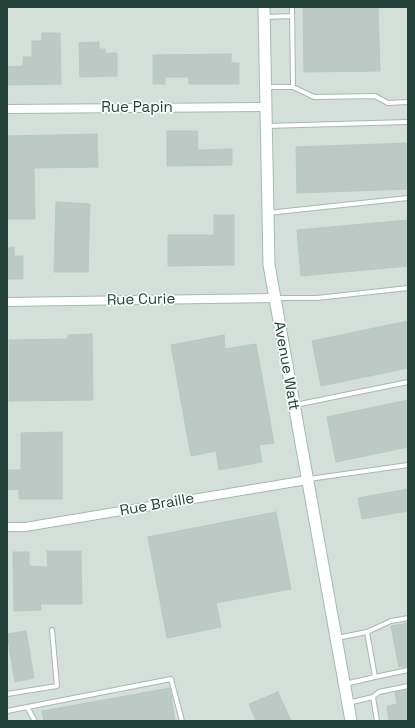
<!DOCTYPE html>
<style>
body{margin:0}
#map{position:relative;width:415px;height:728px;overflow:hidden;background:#e6efeb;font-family:"Space Grotesk",sans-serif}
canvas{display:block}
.frame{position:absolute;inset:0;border:8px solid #24423a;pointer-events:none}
</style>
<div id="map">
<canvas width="415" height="728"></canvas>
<div class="frame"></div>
</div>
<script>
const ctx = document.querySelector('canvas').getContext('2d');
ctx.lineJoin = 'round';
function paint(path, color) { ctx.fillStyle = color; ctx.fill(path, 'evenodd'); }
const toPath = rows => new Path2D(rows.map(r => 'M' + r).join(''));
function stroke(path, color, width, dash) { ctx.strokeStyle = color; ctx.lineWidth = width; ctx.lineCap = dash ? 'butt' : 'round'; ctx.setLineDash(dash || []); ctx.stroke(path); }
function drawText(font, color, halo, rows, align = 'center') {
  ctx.font = font + ' "Space Grotesk",sans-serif'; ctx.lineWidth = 3.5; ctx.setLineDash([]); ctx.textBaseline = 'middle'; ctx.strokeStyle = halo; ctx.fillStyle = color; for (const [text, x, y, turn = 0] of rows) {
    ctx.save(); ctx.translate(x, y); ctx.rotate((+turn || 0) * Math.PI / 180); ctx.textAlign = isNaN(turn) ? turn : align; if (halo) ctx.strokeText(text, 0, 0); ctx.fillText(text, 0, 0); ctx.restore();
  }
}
paint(toPath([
 [7,7,408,7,408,721,7,721]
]), '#d4dfda');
const building = toPath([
 [303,7,378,7,380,71,304,72,303,7],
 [42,33,60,33,61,84,7,85,7,67,23,66,23,57,32,57,32,41,42,41,42,33],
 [99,42,99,49,105,49,105,53,117,53,117,76,80,77,79,43,99,42],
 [231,54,231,63,239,63,239,84,189,84,189,77,165,77,165,84,153,84,153,55,231,54],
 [167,131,197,131,198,150,232,149,232,165,167,166,167,131],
 [97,134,98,167,34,168,35,219,7,219,7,136,97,134],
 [408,143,408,189,297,193,296,147,408,143],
 [56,202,90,204,88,272,54,272,56,202],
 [214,215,234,215,234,265,168,266,168,235,214,235,214,215],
 [408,220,408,266,301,276,297,230,408,220],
 [14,247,14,256,23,256,23,279,7,279,7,248,14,247],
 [408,321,408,368,321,386,312,341,408,321],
 [92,334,93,400,9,401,9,340,68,339,68,335,92,334],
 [224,335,225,349,256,344,274,443,259,445,262,462,219,470,216,451,191,456,171,345,224,335],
 [408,400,408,447,336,462,327,417,408,400],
 [62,432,62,499,19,499,19,489,7,490,7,470,21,470,21,433,62,432],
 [408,489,408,511,362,519,358,498,408,489],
 [276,512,291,589,216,603,221,627,167,638,148,537,276,512],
 [47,551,81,551,82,604,40,604,41,610,14,611,13,552,29,552,29,566,48,567,47,551],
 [408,623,408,666,399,667,391,626,408,623],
 [26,631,34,678,15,682,7,634,26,631],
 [170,688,175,721,44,721,42,711,170,688],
 [408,690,408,721,389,721,387,706,397,704,395,692,408,690],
 [278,692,291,721,256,721,249,704,278,692]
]);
paint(building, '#bbcac4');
stroke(building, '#b8c9c2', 1);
const lane = toPath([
 [292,7,293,87],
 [265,17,292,16],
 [266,87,293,87,314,97,375,96,388,103,408,102],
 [266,126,408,122],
 [268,213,408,198],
 [275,298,317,298,408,288],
 [295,405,408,382],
 [309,479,408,465],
 [367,632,391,621,408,618],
 [337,638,367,632,375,677,345,684],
 [375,677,408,670],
 [7,694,57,686,52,630],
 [373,697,379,692,408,686],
 [348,703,373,697,377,721],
 [27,707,35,721],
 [7,711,171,679,182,721]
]);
const street = toPath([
 [7,109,266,107],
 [7,302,274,298],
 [7,527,25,527,307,480]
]);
const secondary = toPath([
 [264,7,269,265,351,721]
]);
stroke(lane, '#a8b8b2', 6);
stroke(street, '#a8b8b2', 10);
stroke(secondary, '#a4bbb3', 13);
stroke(lane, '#fff', 4);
stroke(street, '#fff', 8);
stroke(secondary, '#fff', 11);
drawText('15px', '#24423a', '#f7fbf9', [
 ["Rue Papin",137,108],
 ["Rue Curie",141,300,-1],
 ["Avenue Watt",286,366,80],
 ["Rue Braille",157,505,-10]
]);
</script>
